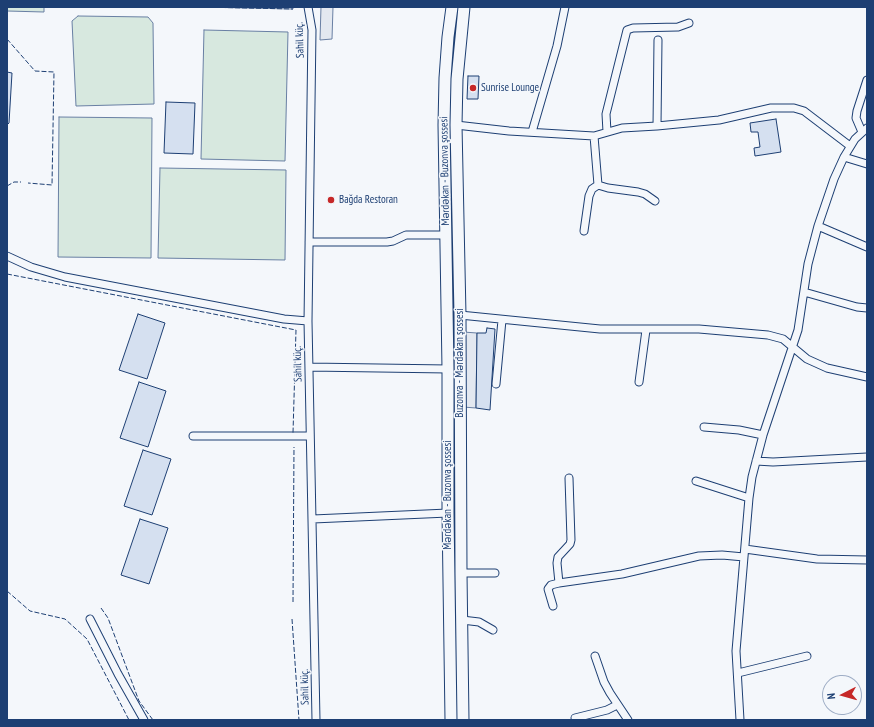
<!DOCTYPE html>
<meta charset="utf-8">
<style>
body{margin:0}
#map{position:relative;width:874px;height:727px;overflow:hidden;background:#f4f7fb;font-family:"PT Sans Narrow",sans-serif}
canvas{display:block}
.frame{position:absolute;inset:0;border:8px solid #1d3f73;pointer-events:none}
.north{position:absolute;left:822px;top:675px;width:40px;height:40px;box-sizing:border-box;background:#f4f7fb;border:1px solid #9eadc5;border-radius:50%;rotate:264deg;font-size:11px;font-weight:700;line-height:16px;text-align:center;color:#1d3f73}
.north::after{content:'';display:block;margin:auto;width:14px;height:18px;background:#c62828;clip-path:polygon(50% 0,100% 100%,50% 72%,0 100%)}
</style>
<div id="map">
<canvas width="874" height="727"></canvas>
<div class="frame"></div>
<div class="north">N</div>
</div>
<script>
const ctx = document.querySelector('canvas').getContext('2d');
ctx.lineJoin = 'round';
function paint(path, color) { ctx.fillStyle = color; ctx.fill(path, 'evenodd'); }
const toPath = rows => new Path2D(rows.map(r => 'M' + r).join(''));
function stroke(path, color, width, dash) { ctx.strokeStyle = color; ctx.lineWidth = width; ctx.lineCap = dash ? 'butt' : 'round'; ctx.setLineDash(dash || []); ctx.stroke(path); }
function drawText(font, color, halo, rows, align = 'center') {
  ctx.font = font + ' "PT Sans Narrow",sans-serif'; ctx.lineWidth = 3; ctx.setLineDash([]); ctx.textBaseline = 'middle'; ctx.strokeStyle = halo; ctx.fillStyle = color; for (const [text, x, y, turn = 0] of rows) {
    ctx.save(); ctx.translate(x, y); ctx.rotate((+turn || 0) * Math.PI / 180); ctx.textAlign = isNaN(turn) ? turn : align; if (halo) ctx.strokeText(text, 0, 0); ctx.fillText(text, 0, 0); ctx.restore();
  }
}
const green = toPath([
 [7,7,44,7,44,12,7,11,7,7],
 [78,16,148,17,153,23,154,104,76,106,72,21,78,16],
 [204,30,288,32,285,161,201,159,204,30],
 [59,117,152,118,151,258,58,257,59,117],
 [160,168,286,170,285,260,158,258,160,168]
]);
paint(green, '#d7e8df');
stroke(green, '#687fa3', 1);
const parking = toPath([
 [200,7,293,7,293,9,200,7],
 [321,7,333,7,332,39,320,40,321,7],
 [463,332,477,333,476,408,463,407,463,332]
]);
paint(parking, '#e3e8f0');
stroke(parking, '#687fa3', 1);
const building = toPath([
 [7,72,12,73,9,123,7,125,7,72],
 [468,76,479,76,478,99,467,99,468,76],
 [166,102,195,103,193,154,164,153,166,102],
 [776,119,781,152,755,156,754,148,760,147,758,132,751,132,750,123,776,119],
 [138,314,165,323,147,379,119,370,138,314],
 [487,328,495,329,490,410,476,408,477,333,486,333,487,328],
 [139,382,166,391,148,447,120,438,139,382],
 [143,450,171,459,152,515,124,506,143,450],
 [140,519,168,528,149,584,121,575,140,519]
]);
paint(building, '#d5e0f0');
stroke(building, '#1d3f73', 1);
const minor = toPath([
 [308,7,312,30,308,321,316,720],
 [456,125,509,131,594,136,622,128,657,126,719,120,771,108,794,108,804,111,850,146],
 [657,126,658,40],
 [532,132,557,46,565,7],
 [607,132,606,114,627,30,633,28,678,27,689,23],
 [862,132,856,118,857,111,867,80],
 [594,136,598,185,608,188,638,192,645,194,655,201],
 [844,157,867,164],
 [818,226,867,247],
 [584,231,589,196,592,189,598,185],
 [309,242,387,242,393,241,406,235,446,235],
 [7,256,31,267,65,277,284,319,308,321],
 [804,292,857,307,867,308],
 [460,315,600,329,699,329,768,335,783,339,807,359,827,368,867,377],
 [309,367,448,369],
 [639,382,646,330],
 [496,384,502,320],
 [704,427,739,430,763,435],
 [193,436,310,436],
 [756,461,773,462,867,457],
 [569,478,571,540,570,544,558,557,557,563,559,583,622,574,699,556,722,555,744,557],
 [696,481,749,498],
 [313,519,448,513],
 [745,549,817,559,867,560],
 [461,573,495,573],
 [553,606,548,589,551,585,559,583],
 [90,619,118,674,144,720],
 [462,620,479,622,493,630],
 [595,656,604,682,610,693,628,720],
 [738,673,807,656],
 [575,718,607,710,617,705],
 [740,720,736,651,749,498,752,477,763,435,798,330,808,264,818,226,834,179,844,157,855,139,867,128]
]);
const primary = toPath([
 [451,720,448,513,448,369,444,125,445,78,448,37,452,7],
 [463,720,461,573,460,315,456,125,457,79,464,7]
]);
stroke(minor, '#1d3f73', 9);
stroke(primary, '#1d3f73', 13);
stroke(minor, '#f4f7fb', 7);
stroke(primary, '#f4f7fb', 11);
stroke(toPath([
 [200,7,293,9],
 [7,39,35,71,54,72,52,185,28,183],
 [7,186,14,182,21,182],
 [7,274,296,330,293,433],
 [7,591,30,611,65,619,87,639,129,720],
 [293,602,294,447],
 [101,608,108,618,139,701,153,720],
 [292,619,299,720]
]), '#1d3f73', 1, [5, 2]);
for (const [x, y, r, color] of [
 [473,88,4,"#c62828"],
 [331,200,4,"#c62828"]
]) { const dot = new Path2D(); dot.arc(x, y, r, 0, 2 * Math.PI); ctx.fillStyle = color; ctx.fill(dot); stroke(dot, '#f4f7fb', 1.5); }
drawText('11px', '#1d3f73', '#f4f7fb', [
 ["Sahil küç.",300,40,-92],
 ["Mərdəkan - Buzonva şossesi",445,171,-91],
 ["Buzonva - Mərdəkan şossesi",460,363,-90],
 ["Sahil küç.",298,364,-91],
 ["Mərdəkan - Buzonva şossesi",448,495,-90],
 ["Sahil küç.",305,687,-91]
]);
drawText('11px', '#1d3f73', '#f4f7fb', [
 ["Sunrise Lounge",481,88],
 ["Bağda Restoran",339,200]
], 'left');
</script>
